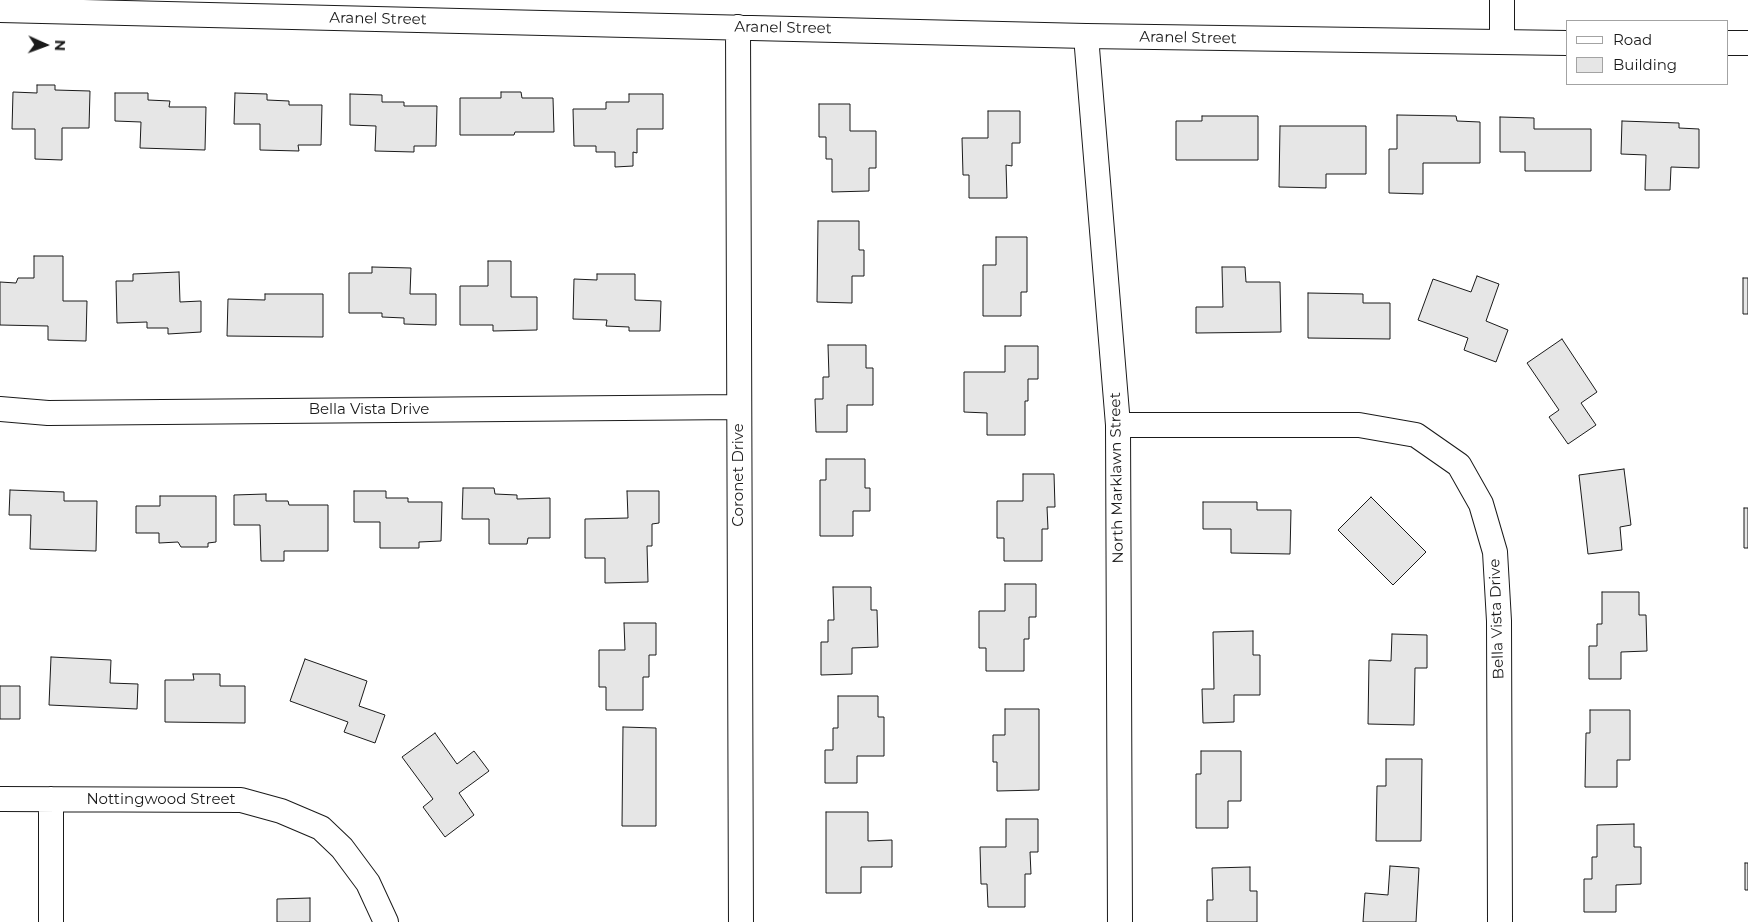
<!DOCTYPE html>
<style>
body{margin:0}
#map{position:relative;width:1748px;height:922px;overflow:hidden;background:#fff;font-family:Montserrat,sans-serif}
canvas{display:block}
.legend{position:absolute;left:1566px;top:20px;width:162px;height:65px;box-sizing:border-box;background:#fff;border:1px solid #a3a3a3;margin:0;padding:6px 9px;list-style:none;font-size:15px;color:#1a1a1a}
.legend li{display:flex;align-items:center;gap:10px;height:25px}
.legend b{width:25px;border:1px solid #a3a3a3}
.north{position:absolute;left:20px;top:20px;width:50px;height:50px;-webkit-text-stroke:4px #fff;paint-order:stroke;rotate:92deg;font-size:14px;font-weight:700;line-height:20px;text-align:center;color:#1a1a1a}
.north::after{content:'';display:block;margin:auto;width:18px;height:22px;background:#1a1a1a;clip-path:polygon(50% 0,100% 100%,50% 72%,0 100%)}
</style>
<div id="map">
<canvas width="1748" height="922"></canvas>
<ul class="legend">
<li><b style="height:6px;background:#fff"></b>Road</li>
<li><b style="height:14px;background:#e6e6e6"></b>Building</li>
</ul>
<div class="north">N</div>
</div>
<script>
const ctx = document.querySelector('canvas').getContext('2d');
ctx.lineJoin = 'round';
function paint(path, color) { ctx.fillStyle = color; ctx.fill(path, 'evenodd'); }
const toPath = rows => new Path2D(rows.map(r => 'M' + r).join(''));
function stroke(path, color, width, dash) { ctx.strokeStyle = color; ctx.lineWidth = width; ctx.lineCap = dash ? 'butt' : 'round'; ctx.setLineDash(dash || []); ctx.stroke(path); }
function drawText(font, color, halo, rows, align = 'center') {
  ctx.font = font + ' Montserrat,sans-serif'; ctx.lineWidth = 4; ctx.setLineDash([]); ctx.textBaseline = 'middle'; ctx.strokeStyle = halo; ctx.fillStyle = color; for (const [text, x, y, turn = 0] of rows) {
    ctx.save(); ctx.translate(x, y); ctx.rotate((+turn || 0) * Math.PI / 180); ctx.textAlign = isNaN(turn) ? turn : align; if (halo) ctx.strokeText(text, 0, 0); ctx.fillText(text, 0, 0); ctx.restore();
  }
}
const building = toPath([
 [37,85,55,85,55,90,90,91,89,128,62,128,62,160,35,159,35,129,12,129,13,92,37,93,37,85],
 [501,92,521,92,522,98,553,98,554,132,515,132,514,135,460,135,460,98,501,98,501,92],
 [115,93,148,93,148,100,170,101,169,107,206,107,205,150,140,148,141,122,115,121,115,93],
 [235,93,267,94,267,100,289,101,289,105,322,105,321,145,298,145,299,151,260,150,260,124,234,124,235,93],
 [350,94,382,95,382,102,404,102,404,106,437,106,436,146,414,146,414,152,375,151,376,126,350,125,350,94],
 [629,94,663,94,663,129,637,129,637,153,633,152,633,166,615,167,615,152,596,152,596,146,574,146,573,109,606,109,606,102,629,102,629,94],
 [819,104,850,104,850,131,876,131,876,168,869,168,869,191,832,192,832,159,826,159,826,137,819,137,819,104],
 [988,111,1020,111,1020,143,1012,143,1012,166,1006,165,1007,198,969,198,969,175,963,175,962,138,988,138,988,111],
 [1397,115,1456,116,1457,121,1480,122,1480,163,1423,163,1423,194,1389,193,1389,149,1397,149,1397,115],
 [1202,116,1258,116,1258,160,1176,160,1176,121,1202,121,1202,116],
 [1500,117,1534,118,1534,129,1591,129,1591,171,1525,171,1525,152,1500,152,1500,117],
 [1622,121,1679,123,1679,128,1699,129,1699,168,1671,167,1670,190,1645,190,1646,155,1621,154,1622,121],
 [1280,126,1366,126,1366,174,1326,174,1326,188,1279,187,1280,126],
 [818,221,859,221,859,250,864,250,864,276,852,276,852,303,817,302,818,221],
 [996,237,1027,237,1027,292,1021,292,1021,316,983,316,983,265,996,265,996,237],
 [34,256,63,256,63,301,87,301,86,341,48,340,48,326,0,325,0,282,16,283,18,278,34,278,34,256],
 [488,261,511,261,511,297,537,297,537,330,493,331,493,325,460,325,460,286,488,286,488,261],
 [372,267,411,268,410,294,436,294,436,325,404,324,404,318,382,317,382,313,349,313,349,273,372,273,372,267],
 [1222,267,1245,267,1246,282,1280,282,1281,332,1196,333,1196,307,1223,307,1222,267],
 [179,272,180,302,201,301,201,332,168,334,168,328,147,328,147,322,117,323,116,281,133,281,133,274,179,272],
 [597,274,635,274,635,300,661,301,660,331,629,331,629,327,606,326,607,320,573,319,574,279,597,280,597,274],
 [1477,276,1499,284,1486,321,1508,330,1496,362,1464,350,1468,338,1418,320,1433,279,1471,292,1477,276],
 [1743,278,1748,278,1748,314,1743,314,1743,278],
 [1308,293,1363,294,1363,303,1390,303,1390,339,1308,338,1308,293],
 [265,294,323,294,323,337,227,336,228,299,265,300,265,294],
 [1562,339,1597,392,1581,403,1596,425,1568,444,1549,417,1559,410,1527,363,1562,339],
 [828,345,866,345,866,368,873,368,873,405,847,405,847,432,816,432,815,399,823,399,823,377,829,377,828,345],
 [1005,346,1038,346,1038,379,1028,379,1028,401,1025,401,1025,435,987,435,987,413,964,412,964,372,1005,372,1005,346],
 [826,459,865,459,865,488,870,488,870,511,853,511,853,536,820,536,820,480,826,480,826,459],
 [1624,469,1631,525,1620,527,1622,550,1588,554,1579,475,1624,469],
 [1023,474,1054,474,1055,507,1047,507,1048,529,1042,529,1042,561,1004,561,1004,538,997,538,997,501,1023,501,1023,474],
 [463,488,494,488,495,494,517,495,517,499,550,498,550,538,528,538,527,544,489,544,489,519,462,519,463,488],
 [10,490,64,492,64,501,97,501,96,551,30,549,31,515,9,515,10,490],
 [354,491,386,491,386,498,408,498,408,502,442,502,441,541,419,542,419,548,380,548,380,522,354,522,354,491],
 [627,491,659,491,659,523,652,524,652,546,647,546,648,582,605,583,605,558,585,558,585,519,628,518,627,491],
 [266,494,266,501,288,501,289,505,328,505,328,551,284,551,284,561,261,561,260,525,234,525,234,495,266,494],
 [160,496,216,496,216,542,208,543,208,547,181,547,178,542,159,543,159,533,136,533,136,506,160,506,160,496],
 [1371,497,1426,552,1393,585,1338,530,1371,497],
 [1203,502,1257,502,1257,510,1291,510,1290,554,1231,553,1231,529,1203,529,1203,502],
 [1744,508,1748,508,1748,548,1744,548,1744,508],
 [1005,584,1036,584,1036,617,1029,617,1029,639,1024,639,1024,671,986,671,986,648,979,648,979,611,1005,611,1005,584],
 [833,587,871,587,871,610,877,610,878,647,852,648,852,674,821,675,821,642,828,642,828,620,834,620,833,587],
 [1602,592,1639,592,1639,615,1646,615,1647,651,1621,652,1621,679,1589,679,1589,646,1597,646,1597,624,1602,624,1602,592],
 [624,623,656,623,656,655,649,655,649,677,643,677,643,710,606,710,606,687,599,687,599,650,625,650,624,623],
 [1253,631,1253,655,1260,655,1260,695,1234,695,1234,722,1203,723,1202,689,1214,689,1213,632,1253,631],
 [1392,634,1427,635,1427,668,1415,668,1414,725,1368,724,1369,660,1391,661,1392,634],
 [51,657,111,660,110,683,138,684,137,709,49,705,51,657],
 [305,659,367,681,359,706,385,715,375,743,344,732,348,722,290,701,305,659],
 [193,674,220,674,220,686,245,686,245,723,165,722,165,680,194,680,193,674],
 [0,686,20,686,20,719,0,719,0,686],
 [838,696,878,696,878,717,884,717,884,756,857,756,857,783,825,783,825,750,833,750,833,728,838,728,838,696],
 [1005,709,1039,709,1039,790,997,791,997,762,993,762,993,735,1005,735,1005,709],
 [1590,710,1630,710,1630,760,1617,760,1617,787,1585,787,1586,733,1590,733,1590,710],
 [623,727,656,728,656,826,622,826,623,727],
 [435,733,457,764,474,751,489,771,459,793,474,815,445,837,423,807,433,799,402,757,435,733],
 [1201,751,1241,751,1241,801,1228,801,1228,828,1196,828,1196,774,1201,774,1201,751],
 [1386,759,1422,759,1421,841,1376,841,1377,786,1386,786,1386,759],
 [826,812,868,812,868,841,892,840,892,867,861,867,861,893,826,893,826,812],
 [1006,819,1038,819,1038,852,1030,852,1031,874,1025,874,1025,907,988,907,987,884,981,884,980,847,1006,847,1006,819],
 [1634,824,1634,847,1641,847,1641,884,1616,885,1616,912,1584,912,1584,879,1592,879,1592,857,1597,857,1597,825,1634,824],
 [1745,863,1748,863,1748,890,1745,890,1745,863],
 [1390,866,1419,868,1416,922,1363,922,1365,893,1388,895,1390,866],
 [1250,867,1250,891,1257,891,1257,922,1207,922,1207,900,1213,900,1212,868,1250,867],
 [310,898,310,922,277,922,277,899,310,898]
]);
paint(building, '#e6e6e6');
stroke(building, '#1a1a1a', 1);
const minor = toPath([
 [1502,0,1502,42],
 [0,10,1086,36,1567,43],
 [738,27,741,922],
 [1086,36,1118,425,1120,922],
 [1727,43,1748,43],
 [0,409,48,413,738,407],
 [1118,425,1359,425,1416,435,1459,465,1481,504,1495,552,1499,621,1500,922],
 [0,799,241,800,281,811,321,828,342,848,368,883,386,922],
 [51,799,51,922]
]);
stroke(minor, '#1a1a1a', 26);
stroke(minor, '#fff', 24);
drawText('15px', '#1a1a1a', '#fff', [
 ["Aranel Street",378,19,1],
 ["Aranel Street",783,28,1],
 ["Aranel Street",1188,38,1],
 ["Bella Vista Drive",369,410],
 ["Coronet Drive",739,475,-90],
 ["North Marklawn Street",1117,478,-91],
 ["Bella Vista Drive",1497,619,-92],
 ["Nottingwood Street",161,800]
]);
</script>
